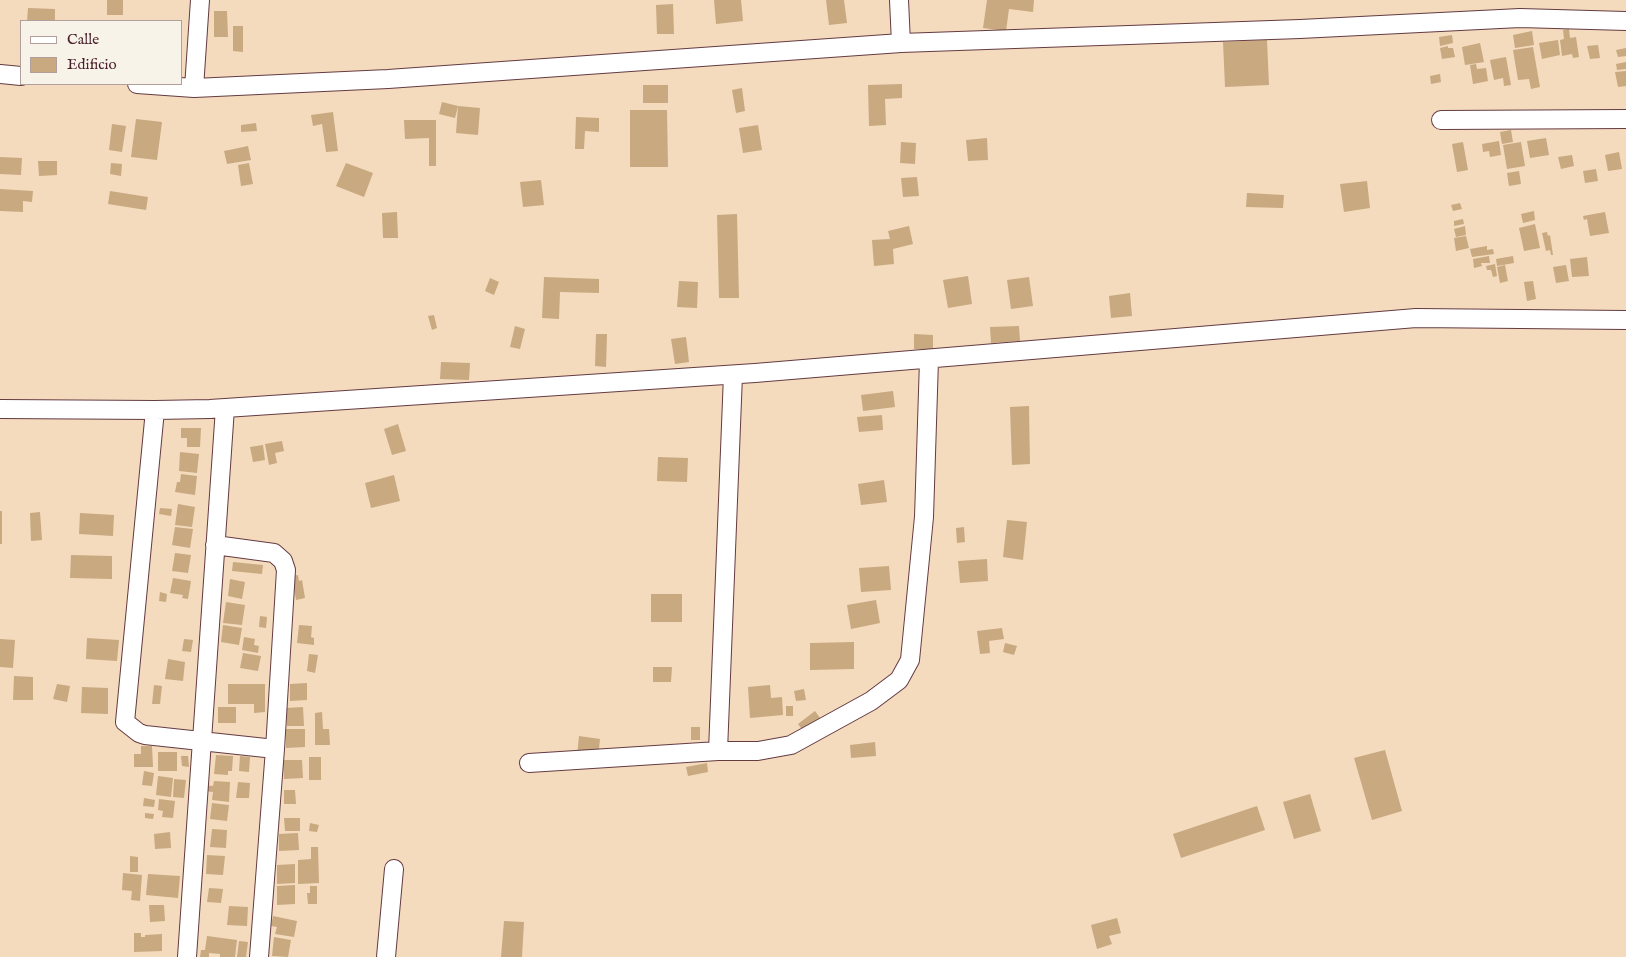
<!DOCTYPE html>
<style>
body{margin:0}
#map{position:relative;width:1626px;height:957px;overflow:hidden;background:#f4dbbe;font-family:"IM FELL English",serif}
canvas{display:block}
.legend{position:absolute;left:20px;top:20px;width:162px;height:65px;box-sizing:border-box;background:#f7f3e8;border:1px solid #b29e9c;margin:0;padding:6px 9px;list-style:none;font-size:15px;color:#4a1f2b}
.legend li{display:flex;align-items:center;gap:10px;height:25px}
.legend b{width:25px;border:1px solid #b29e9c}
</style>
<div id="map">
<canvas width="1626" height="957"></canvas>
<ul class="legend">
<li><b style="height:6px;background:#fff"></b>Calle</li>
<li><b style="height:14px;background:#c8a980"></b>Edificio</li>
</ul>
</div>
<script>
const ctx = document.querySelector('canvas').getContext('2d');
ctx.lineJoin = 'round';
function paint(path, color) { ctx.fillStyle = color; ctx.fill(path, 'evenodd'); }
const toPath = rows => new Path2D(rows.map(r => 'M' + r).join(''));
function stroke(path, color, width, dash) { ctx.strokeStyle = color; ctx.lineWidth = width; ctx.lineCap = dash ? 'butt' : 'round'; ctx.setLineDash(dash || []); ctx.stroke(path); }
paint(toPath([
 [107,0,123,0,123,15,107,15],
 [714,0,741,0,743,21,716,24],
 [826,0,844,0,847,23,829,25],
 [987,0,1034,0,1033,12,1009,9,1006,31,983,28],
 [673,4,674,34,657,34,656,5],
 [28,8,55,9,55,21,27,21],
 [214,11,227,11,228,37,214,37],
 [233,26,243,26,243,52,233,51],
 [1569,29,1570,38,1576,37,1579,57,1573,58,1572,54,1562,56,1560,40,1564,39,1563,30],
 [1532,31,1534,45,1515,48,1513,35],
 [1452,35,1453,43,1440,46,1439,37],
 [1267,40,1269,85,1225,87,1223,42],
 [1558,40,1560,55,1542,59,1539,43],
 [1480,43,1484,62,1465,65,1462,47],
 [1598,45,1600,58,1590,59,1587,46],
 [1448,46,1448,48,1453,48,1455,57,1442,59,1440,48],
 [1533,47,1540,87,1531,89,1529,79,1518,80,1513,50],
 [1626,48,1626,56,1618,57,1616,50],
 [1506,57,1511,85,1504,86,1503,78,1494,80,1490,60],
 [1626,62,1626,69,1617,70,1616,64],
 [1476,64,1477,69,1486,68,1488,81,1473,84,1470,65],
 [1626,71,1626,86,1618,87,1615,72],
 [1440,74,1441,82,1431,84,1430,76],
 [902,84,902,98,885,99,886,125,869,126,868,85],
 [643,85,668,85,668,103,643,103],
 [742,88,745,111,736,113,732,90],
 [442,102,458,106,455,118,439,114],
 [458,106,480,108,478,135,456,133],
 [630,110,667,110,668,167,630,167],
 [333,112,338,151,326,152,322,124,313,126,311,115],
 [576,117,599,118,599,132,585,131,584,149,575,149],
 [136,119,162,122,157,160,131,157],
 [404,120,436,120,436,166,429,166,429,138,405,139],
 [256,123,257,131,241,132,241,125],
 [112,124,126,126,122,152,109,150],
 [758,125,762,150,743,153,739,128],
 [1511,130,1513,142,1502,144,1500,132],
 [987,138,988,160,968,161,966,140],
 [1546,138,1549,155,1530,158,1527,141],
 [1499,141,1501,155,1490,157,1489,151,1483,152,1482,144],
 [901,142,916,143,915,164,900,163],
 [1463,142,1468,170,1457,172,1452,144],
 [1521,142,1525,166,1507,169,1503,145],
 [248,146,251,160,227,164,224,151],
 [1619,152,1622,169,1608,171,1605,155],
 [1572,155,1574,166,1561,169,1558,157],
 [0,157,22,158,21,175,0,174],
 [38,161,57,161,57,175,39,176],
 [111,163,122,164,121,176,110,174],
 [249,163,253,184,241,186,238,165],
 [346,163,373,173,364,197,336,186],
 [1596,169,1598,181,1585,183,1583,171],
 [1519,171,1521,184,1509,186,1507,173],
 [917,177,919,196,903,197,901,178],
 [541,180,544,205,523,207,520,182],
 [1367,181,1370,208,1344,212,1340,184],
 [0,189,33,191,32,202,23,201,23,212,0,211],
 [110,191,148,197,146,210,108,204],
 [1247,193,1284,195,1283,208,1246,207],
 [1460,203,1462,209,1453,211,1451,205],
 [1534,211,1535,220,1523,223,1521,214],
 [397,212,398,238,383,238,382,213],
 [1605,212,1609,233,1590,236,1587,219,1584,220,1583,216],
 [737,214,739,298,719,298,717,215],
 [1463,219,1464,224,1454,226,1454,221],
 [1535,224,1540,248,1524,251,1519,228],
 [909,226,913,244,893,249,894,264,874,266,872,240,890,239,888,231],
 [1465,226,1466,235,1456,237,1454,229],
 [1547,232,1548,236,1550,235,1553,255,1551,255,1550,250,1546,251,1542,233],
 [1466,236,1469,248,1456,251,1454,238],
 [1487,246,1487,250,1493,249,1494,254,1472,257,1470,249],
 [1489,256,1490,263,1481,263,1482,266,1474,268,1473,259],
 [1513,256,1514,263,1497,266,1496,259],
 [1587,257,1589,276,1572,277,1570,259],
 [1495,264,1497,276,1493,277,1491,270,1487,270,1486,266],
 [1505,265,1508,281,1500,283,1497,267],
 [1566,265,1569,281,1556,283,1553,267],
 [968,276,972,304,948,308,943,280],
 [544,277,599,279,599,293,560,292,559,319,542,318],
 [1029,277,1033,306,1011,309,1007,280],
 [490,278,499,282,494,295,485,291],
 [679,281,698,282,697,308,677,307],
 [1533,281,1536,299,1527,301,1524,282],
 [1130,293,1132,316,1111,318,1109,296],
 [434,315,437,328,432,330,428,316],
 [515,326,525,329,520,349,510,347],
 [1019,326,1020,341,991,343,990,327],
 [596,334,607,334,606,367,595,366],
 [914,334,933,335,933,349,914,349],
 [686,337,689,362,675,364,671,339],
 [441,362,470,363,469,380,440,379],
 [893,391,895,407,863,411,861,395],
 [1029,406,1030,464,1012,465,1010,407],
 [882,415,883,430,859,432,857,417],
 [398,424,406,451,392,455,384,429],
 [181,428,201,428,200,447,187,447,187,438,181,438],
 [282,441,284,451,275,453,277,463,269,465,265,444],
 [263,445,265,460,253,462,250,447],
 [180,452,199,454,197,473,179,471],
 [658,457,688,458,687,482,657,481],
 [181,474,197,476,195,495,175,492,177,482,180,482],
 [394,475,400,501,371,508,365,483],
 [884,480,887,502,861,505,858,484],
 [178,504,195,507,192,527,175,525],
 [160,508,172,509,171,516,159,514],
 [0,511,2,511,2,544,0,544],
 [40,512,42,540,31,541,30,513],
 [80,513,114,515,113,536,79,534],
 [1007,520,1027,522,1023,560,1003,557],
 [175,527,193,529,190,548,172,545],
 [964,527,965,542,957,543,956,528],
 [175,553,191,555,188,573,172,571],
 [71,555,112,556,112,579,70,578],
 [987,559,988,581,960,583,958,561],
 [233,562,263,565,262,574,232,571],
 [889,566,891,590,861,592,859,568],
 [298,575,299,581,302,580,305,598,296,600,292,576],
 [173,578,191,581,188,599,182,598,183,595,170,593],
 [230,579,245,582,242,599,228,596],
 [160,592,167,594,166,602,159,601],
 [651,594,682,594,682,622,651,622],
 [876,600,880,623,851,629,847,605],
 [226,602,245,605,242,625,223,623],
 [260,616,267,617,266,628,259,627],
 [223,625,242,628,239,645,221,642],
 [299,625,312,626,311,637,314,638,314,645,297,643],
 [1002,628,1004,639,989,641,990,653,980,654,977,631],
 [244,637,255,639,254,645,259,646,258,653,242,650],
 [87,638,119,640,117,661,86,659],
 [0,639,15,640,13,668,0,667],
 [184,639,193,640,191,652,182,651],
 [854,642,854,669,810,670,810,643],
 [1005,643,1017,646,1014,655,1003,652],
 [243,653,261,656,258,671,240,668],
 [309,654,318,655,315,673,307,671],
 [168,659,185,662,183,681,165,679],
 [653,667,672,667,671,682,653,682],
 [14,676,33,677,33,700,13,700],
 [307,683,307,700,290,701,290,684],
 [57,684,70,686,67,702,53,699],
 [228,684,265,684,265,712,254,713,254,704,228,704],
 [154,685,162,686,160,704,152,704],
 [770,685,771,698,782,697,783,715,750,718,748,687],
 [82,687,108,688,108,714,81,713],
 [804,689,806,700,796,701,794,691],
 [786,706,793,706,793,716,786,716],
 [218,707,236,707,236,723,218,723],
 [303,707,304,726,287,726,286,708],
 [815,711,820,718,803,731,798,724],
 [322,712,323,729,329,729,330,745,315,745,315,713],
 [691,727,700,727,700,740,691,740],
 [286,729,305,729,305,747,286,748],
 [579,736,600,739,598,758,577,756],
 [875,742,876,756,851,758,850,745],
 [141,746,152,746,153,767,134,767,134,754,141,754],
 [1385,750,1402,811,1372,820,1354,758],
 [158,752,177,752,177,771,158,771],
 [216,755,233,756,232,771,228,771,228,775,214,774],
 [181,756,188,756,189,767,182,766],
 [240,756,250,757,249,772,239,771],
 [309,757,321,757,321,780,309,780],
 [283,760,302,760,303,778,284,779],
 [707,763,708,772,688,776,686,767],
 [144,771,154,773,152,786,142,785],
 [158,776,173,778,171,797,156,795],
 [174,779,186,780,184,798,173,797],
 [214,781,230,782,229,802,212,800,213,792,204,791,204,785,213,786],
 [238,782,250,783,249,798,236,798],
 [284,790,295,790,296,804,284,804],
 [1310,794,1321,831,1294,839,1283,802],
 [144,798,155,800,154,807,143,806],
 [159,799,175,801,173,818,162,817,163,811,158,810],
 [212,803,229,805,227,821,210,819],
 [1257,806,1265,830,1181,858,1173,834],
 [145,813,154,814,153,819,145,818],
 [284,818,300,818,300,831,285,831],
 [310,823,319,825,317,832,309,831],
 [212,829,227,830,226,848,210,847],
 [170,832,171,848,155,849,154,834],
 [298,833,299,850,279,851,279,834],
 [311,847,318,847,319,883,298,884,298,860,311,859],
 [207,855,225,856,223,875,206,874],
 [130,856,138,857,138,872,130,872],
 [295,864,295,883,277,884,277,865],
 [123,873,142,875,140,901,131,900,132,891,122,890],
 [148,874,180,876,178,898,146,895],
 [295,885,295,904,277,905,277,886],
 [310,886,317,886,317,904,308,904,307,893,310,893],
 [209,888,223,889,221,903,207,902],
 [149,905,164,905,165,921,150,922],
 [229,906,248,907,247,926,227,925],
 [273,916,297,921,294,937,275,934,277,927,271,926],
 [1117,918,1121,933,1109,936,1112,944,1097,949,1091,925],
 [504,921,524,922,522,957,501,957],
 [134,933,141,933,141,937,145,937,145,935,162,934,162,951,134,952],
 [207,936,237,940,235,957,220,957,220,954,209,953,209,957,200,957,201,950,205,950],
 [274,937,291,940,288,957,272,956],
 [239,941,248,942,246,957,237,957]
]), '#c8a980');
const minor = toPath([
 [899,0,901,43],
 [0,74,21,76],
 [137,84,194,88,388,79,901,43,1300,29,1520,18,1626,21],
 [194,88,200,0],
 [1441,120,1626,119],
 [0,409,155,410,210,409,755,373,1416,318,1626,320],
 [155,410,125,722,139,733,145,735,275,749],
 [215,545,274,553,283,561,286,570,275,749,259,957],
 [718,751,733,375],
 [529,763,718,751,758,751,791,745,871,701,899,680,910,660,924,517,929,360],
 [187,957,225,408],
 [386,957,394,869]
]);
stroke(minor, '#643b41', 20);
stroke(minor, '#fff', 18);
</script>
